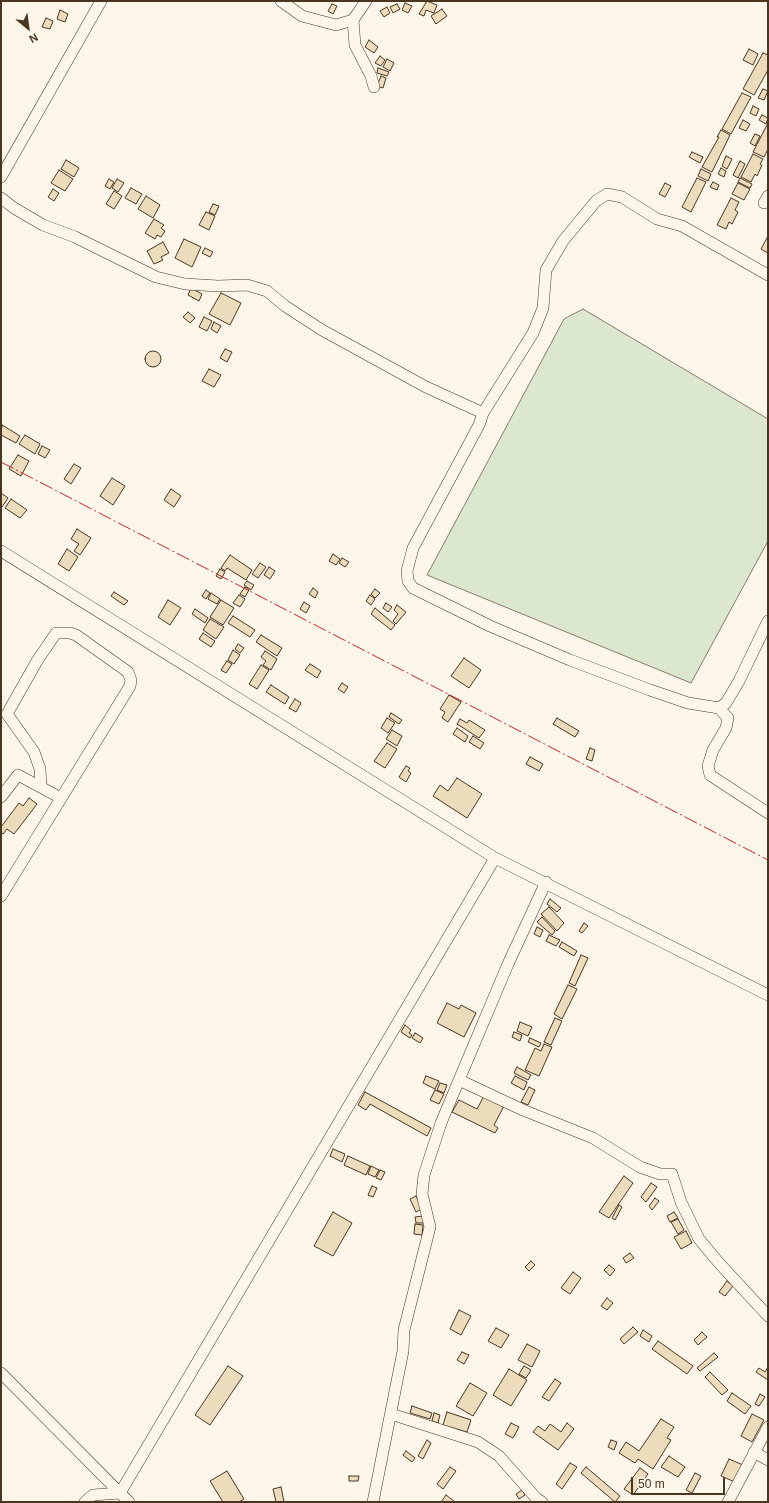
<!DOCTYPE html>
<style>
body{margin:0}
#map{position:relative;width:769px;height:1503px;overflow:hidden;background:#fbf6e9;font-family:Arial,sans-serif}
canvas{display:block}
.frame{position:absolute;inset:0;border:2px solid #4a3520;pointer-events:none}
.north{position:absolute;left:8px;top:8px;width:40px;height:40px;-webkit-text-stroke:3px #fbf6e9;paint-order:stroke;rotate:151deg;font-size:11px;font-weight:700;line-height:16px;text-align:center;color:#4a3520}
.north::after{content:'';display:block;margin:auto;width:14px;height:18px;background:#4a3520;clip-path:polygon(50% 0,100% 100%,50% 72%,0 100%)}
.scale{position:absolute;left:631px;top:1477px;width:94px;height:18px;box-sizing:border-box;border:2px solid #4a3520;border-top:0;padding-left:5px;font-size:12px;line-height:14px;white-space:nowrap;color:#4a3520;-webkit-text-stroke:3px #fbf6e9;paint-order:stroke}
</style>
<div id="map">
<canvas width="769" height="1503"></canvas>
<div class="frame"></div>
<div class="north">N</div>
<div class="scale">50 m</div>
</div>
<script>
const ctx = document.querySelector('canvas').getContext('2d');
ctx.lineJoin = 'round';
function paint(path, color) { ctx.fillStyle = color; ctx.fill(path, 'evenodd'); }
const toPath = rows => new Path2D(rows.map(r => 'M' + r).join(''));
function stroke(path, color, width, dash) { ctx.strokeStyle = color; ctx.lineWidth = width; ctx.lineCap = dash ? 'butt' : 'round'; ctx.setLineDash(dash || []); ctx.stroke(path); }
const green = toPath([
 [583,309,768,419,768,541,691,683,427,575,564,319,583,309]
]);
paint(green, '#dce7d0');
stroke(green, '#887966', 1);
const building = toPath([
 [427,1,437,5,434,13,426,10,424,16,419,14,427,1],
 [405,3,412,6,408,13,402,10,405,3],
 [332,4,337,6,333,14,328,11,332,4],
 [397,4,400,9,393,13,390,7,397,4],
 [387,7,390,13,384,17,380,11,387,7],
 [442,9,447,16,436,24,431,16,442,9],
 [60,10,68,14,65,22,57,19,60,10],
 [46,18,53,21,50,29,42,27,46,18],
 [369,40,378,47,374,53,365,47,369,40],
 [749,49,758,54,753,65,743,60,749,49],
 [763,53,768,55,768,70,754,95,743,89,763,53],
 [380,56,385,60,381,66,375,63,380,56],
 [387,59,394,63,390,71,383,67,387,59],
 [378,68,389,72,387,76,377,73,378,68],
 [381,76,386,78,383,88,377,86,381,76],
 [763,89,768,91,764,100,758,98,763,89],
 [742,93,751,97,731,134,722,129,742,93],
 [753,106,759,109,756,116,750,113,753,106],
 [762,115,768,118,766,124,759,120,762,115],
 [743,120,750,124,746,131,739,128,743,120],
 [768,123,768,149,764,157,753,152,768,123],
 [721,130,730,135,712,172,702,167,719,137,717,137,721,130],
 [755,134,760,136,755,146,750,143,755,134],
 [692,152,703,157,700,163,689,157,692,152],
 [753,154,763,159,760,164,762,165,757,176,755,174,751,182,741,177,753,154],
 [726,156,732,159,727,169,722,166,726,156],
 [66,160,79,168,74,177,61,169,66,160],
 [740,161,745,164,738,178,733,175,740,161],
 [721,168,726,171,724,177,718,174,721,168],
 [701,169,711,174,708,181,698,176,701,169],
 [59,170,73,179,65,191,51,183,59,170],
 [697,178,706,182,691,212,682,207,697,178],
 [740,178,752,184,750,188,738,182,740,178],
 [109,179,114,182,110,189,105,186,109,179],
 [117,179,124,183,118,192,112,188,117,179],
 [713,182,719,185,717,190,710,187,713,182],
 [665,183,671,186,665,197,659,194,665,183],
 [738,183,750,189,744,200,732,194,738,183],
 [131,188,142,194,136,204,125,198,131,188],
 [53,189,59,193,54,201,48,197,53,189],
 [114,191,122,196,114,209,106,204,114,191],
 [146,196,160,205,153,218,138,209,146,196],
 [731,198,739,202,735,210,738,212,732,224,729,222,726,229,717,225,731,198],
 [213,204,219,206,215,215,209,212,213,204],
 [206,212,215,216,209,230,199,225,206,212],
 [154,219,164,225,161,228,165,231,161,237,157,235,155,239,145,233,154,219],
 [768,236,768,253,761,249,768,236],
 [184,239,201,247,192,267,175,258,184,239],
 [163,242,169,253,161,257,163,260,154,264,147,251,163,242],
 [205,248,213,252,210,257,202,253,205,248],
 [191,288,202,294,199,301,188,295,191,288],
 [221,293,241,303,230,325,209,314,221,293],
 [188,312,195,318,190,323,183,317,188,312],
 [204,317,212,321,207,331,199,327,204,317],
 [214,322,221,326,217,333,211,329,214,322],
 [225,349,232,352,227,362,220,358,225,349],
 '145 359a8 8 0 1 1 16 0a8 8 0 1 1-16 0Z',
 [209,369,221,375,214,387,202,381,209,369],
 [2,425,20,436,16,443,1,435,2,425],
 [25,435,40,444,35,454,19,444,25,435],
 [42,446,50,450,45,458,38,454,42,446],
 [18,455,29,461,21,476,9,469,18,455],
 [74,464,81,468,71,484,64,479,74,464],
 [112,478,125,486,113,505,100,496,112,478],
 [171,489,181,496,174,507,164,500,171,489],
 [1,493,8,498,2,507,1,507,1,493],
 [11,499,27,510,20,518,5,508,11,499],
 [77,529,91,538,80,555,74,551,79,544,71,539,77,529],
 [67,549,78,557,69,571,58,564,67,549],
 [333,554,340,559,336,565,329,561,333,554],
 [230,555,252,570,246,580,227,568,225,571,221,568,230,555],
 [342,558,349,562,345,567,339,563,342,558],
 [260,563,266,567,258,578,252,574,260,563],
 [269,567,275,571,270,579,264,575,269,567],
 [220,569,225,572,221,579,216,576,220,569],
 [247,581,254,585,251,590,244,585,247,581],
 [245,587,249,590,245,597,240,594,245,587],
 [313,588,318,592,315,598,309,594,313,588],
 [375,589,380,593,375,598,371,594,375,589],
 [206,590,210,593,206,599,202,596,206,590],
 [114,592,128,601,124,605,111,596,114,592],
 [211,593,220,599,217,604,208,599,211,593],
 [239,595,245,599,240,607,233,603,239,595],
 [370,595,375,599,371,605,366,601,370,595],
 [168,600,181,608,170,625,158,617,168,600],
 [221,600,234,608,223,625,210,617,221,600],
 [304,602,310,606,306,613,300,609,304,602],
 [386,603,392,607,388,612,383,608,386,603],
 [397,605,406,612,396,624,393,621,398,614,394,610,397,605],
 [375,608,395,625,391,630,371,614,375,608],
 [195,609,208,618,205,623,192,614,195,609],
 [233,616,255,630,250,637,228,623,233,616],
 [210,619,224,627,216,639,203,630,210,619],
 [203,633,215,641,211,647,199,639,203,633],
 [261,635,282,648,277,656,256,642,261,635],
 [238,644,244,648,240,653,235,649,238,644],
 [233,650,240,655,234,664,228,660,233,650],
 [265,651,277,659,271,670,263,665,266,661,261,657,265,651],
 [464,658,481,670,469,688,451,676,464,658],
 [227,661,232,664,226,673,221,670,227,661],
 [310,664,321,671,317,678,305,670,310,664],
 [261,665,269,670,257,689,249,684,261,665],
 [342,683,348,687,344,693,338,689,342,683],
 [271,685,289,697,285,704,266,692,271,685],
 [449,695,461,702,448,722,442,718,445,712,440,709,449,695],
 [295,699,301,703,296,712,289,708,295,699],
 [391,713,402,720,399,724,389,717,391,713],
 [387,718,395,723,388,733,381,728,387,718],
 [557,718,579,731,575,737,553,724,557,718],
 [460,719,467,723,469,720,485,730,479,738,457,724,460,719],
 [457,728,468,736,465,742,453,734,457,728],
 [392,730,402,736,397,746,386,739,392,730],
 [473,736,484,743,480,749,469,742,473,736],
 [387,743,397,749,385,768,374,761,387,743],
 [590,748,595,750,592,761,586,759,590,748],
 [530,757,543,764,539,771,526,764,530,757],
 [406,766,410,768,408,771,411,773,406,782,399,777,406,766],
 [457,778,482,794,467,818,433,796,440,785,448,791,457,778],
 [29,798,37,804,14,834,7,829,3,834,1,832,1,827,19,803,23,806,29,798],
 [550,899,561,908,557,912,547,904,550,899],
 [549,907,564,923,557,931,541,914,549,907],
 [542,917,555,931,552,935,537,922,542,917],
 [584,923,588,926,582,933,579,931,584,923],
 [537,927,543,930,540,937,534,934,537,927],
 [549,935,560,940,556,946,546,941,549,935],
 [562,942,577,951,574,956,559,947,562,942],
 [581,955,588,958,575,986,569,983,581,955],
 [568,985,577,989,562,1019,554,1014,568,985],
 [447,1003,459,1009,461,1005,476,1013,464,1037,437,1023,447,1003],
 [555,1018,562,1021,551,1045,544,1042,555,1018],
 [520,1022,532,1027,528,1036,517,1031,520,1022],
 [405,1025,411,1030,409,1033,412,1035,410,1038,401,1032,405,1025],
 [514,1032,522,1035,520,1041,512,1037,514,1032],
 [415,1033,423,1038,420,1043,412,1038,415,1033],
 [530,1038,541,1043,539,1047,528,1042,530,1038],
 [544,1044,552,1047,539,1076,525,1070,535,1048,541,1051,544,1044],
 [517,1067,531,1075,528,1080,514,1073,517,1067],
 [426,1076,439,1081,435,1089,423,1083,426,1076],
 [515,1076,527,1082,524,1090,511,1083,515,1076],
 [440,1083,447,1085,444,1093,437,1090,440,1083],
 [529,1087,535,1090,528,1105,521,1102,529,1087],
 [435,1090,444,1094,439,1104,430,1100,435,1090],
 [365,1092,431,1128,427,1136,370,1104,366,1110,358,1105,365,1092],
 [484,1096,504,1106,494,1125,498,1128,495,1133,452,1112,459,1100,477,1109,484,1096],
 [333,1149,345,1154,342,1162,330,1156,333,1149],
 [348,1156,370,1166,366,1175,344,1165,348,1156],
 [371,1166,379,1170,375,1177,368,1174,371,1166],
 [380,1170,385,1172,381,1180,376,1178,380,1170],
 [624,1176,633,1183,609,1218,599,1212,624,1176],
 [651,1183,657,1187,646,1202,641,1197,651,1183],
 [372,1186,377,1188,373,1197,368,1195,372,1186],
 [416,1196,422,1209,416,1212,410,1199,416,1196],
 [655,1198,659,1201,652,1210,649,1206,655,1198],
 [619,1205,622,1207,615,1220,612,1218,619,1205],
 [333,1212,352,1223,333,1256,314,1246,333,1212],
 [674,1212,678,1218,670,1222,667,1216,674,1212],
 [423,1216,424,1223,416,1223,415,1217,423,1216],
 [678,1219,684,1230,678,1234,671,1222,678,1219],
 [415,1224,423,1225,422,1235,414,1234,415,1224],
 [686,1231,692,1243,681,1249,674,1237,686,1231],
 [630,1253,634,1258,626,1263,623,1258,630,1253],
 [531,1261,535,1265,529,1271,525,1267,531,1261],
 [609,1265,615,1270,610,1276,604,1270,609,1265],
 [573,1272,581,1278,570,1294,561,1288,573,1272],
 [727,1281,733,1286,725,1296,719,1292,727,1281],
 [607,1298,613,1303,607,1310,601,1306,607,1298],
 [459,1310,471,1316,461,1335,450,1329,459,1310],
 [633,1327,638,1332,624,1344,620,1339,633,1327],
 [496,1328,509,1335,501,1348,488,1341,496,1328],
 [643,1330,652,1336,649,1342,640,1336,643,1330],
 [702,1332,707,1337,698,1345,694,1340,702,1332],
 [658,1341,693,1366,687,1374,652,1349,658,1341],
 [527,1344,540,1351,532,1367,518,1360,527,1344],
 [462,1352,469,1355,464,1364,457,1360,462,1352],
 [714,1353,718,1357,700,1371,697,1368,714,1353],
 [228,1366,243,1376,210,1425,195,1415,228,1366],
 [524,1366,531,1370,526,1378,519,1374,524,1366],
 [768,1367,768,1380,756,1372,759,1368,765,1372,768,1367],
 [509,1369,527,1380,511,1406,493,1395,509,1369],
 [710,1372,728,1390,722,1395,705,1377,710,1372],
 [555,1379,561,1383,549,1401,542,1397,555,1379],
 [470,1383,487,1393,473,1416,456,1406,470,1383],
 [732,1393,751,1406,745,1414,727,1401,732,1393],
 [760,1394,765,1397,759,1406,755,1404,760,1394],
 [412,1406,432,1413,430,1419,410,1413,412,1406],
 [447,1412,471,1420,467,1432,443,1425,447,1412],
 [434,1413,440,1415,438,1423,432,1421,434,1413],
 [752,1414,764,1420,752,1442,741,1436,752,1414],
 [661,1419,674,1427,667,1438,671,1440,653,1469,638,1459,635,1463,619,1453,626,1442,639,1451,661,1419],
 [511,1423,519,1427,513,1438,505,1434,511,1423],
 [567,1423,574,1429,558,1450,533,1432,538,1426,545,1431,550,1424,561,1432,567,1423],
 [427,1440,431,1443,423,1459,418,1456,427,1440],
 [611,1440,617,1442,614,1450,608,1447,611,1440],
 [406,1451,415,1458,412,1462,403,1455,406,1451],
 [669,1456,685,1467,678,1477,661,1467,669,1456],
 [729,1459,743,1465,735,1482,721,1476,729,1459],
 [570,1463,577,1467,562,1489,556,1484,570,1463],
 [450,1467,456,1471,443,1489,437,1484,450,1467],
 [586,1467,620,1496,615,1502,581,1473,586,1467],
 [640,1468,648,1474,633,1495,624,1489,640,1468],
 [227,1471,244,1499,239,1502,223,1502,210,1481,227,1471],
 [695,1473,701,1476,692,1493,686,1490,695,1473],
 [349,1476,359,1476,358,1481,349,1481,349,1476],
 [281,1487,284,1502,276,1502,273,1489,281,1487],
 [522,1490,525,1495,519,1499,516,1494,522,1490],
 [446,1495,455,1502,441,1502,446,1495]
]);
paint(building, '#ecdcbc');
stroke(building, '#4a3520', 1);
const minor = toPath([
 [281,1,302,16,336,25,353,20,366,1],
 [353,20,355,45,371,76,374,87],
 [1,177,101,1],
 [1,198,14,208,43,225,75,237,156,277,185,284,218,286,247,285,267,291,285,306,322,330,426,387,483,413],
 [764,203,768,196],
 [768,275,682,226,657,219,622,197,607,194,596,201,563,241,546,270,543,308,533,333,483,413,479,425,413,548,407,571,408,581,413,588,490,626,570,660,650,690,688,703,719,708,728,718,726,728,713,750,708,766,710,775,768,813],
 [1,551,495,858,768,995],
 [719,708,726,703,739,681,768,621],
 [1,797,18,775,61,798],
 [1,896,130,686,131,680,128,672,76,635,70,633,56,633,37,661,7,714,34,752,40,769,41,787],
 [459,1080,523,1110,593,1138,640,1167,660,1174,672,1174,681,1202,699,1239,719,1263,768,1316],
 [1,1373,129,1502],
 [391,1414,478,1442,499,1456,536,1498,542,1502],
 [754,1452,768,1460],
 [85,1502,93,1495,120,1493,495,858],
 [373,1502,403,1351,404,1330,430,1227,422,1194,424,1175,441,1123,459,1080,508,964,546,882],
 [728,1502,768,1427]
]);
stroke(minor, '#4a3520', 12);
stroke(minor, '#fbf6e9', 11);
stroke(toPath([
 [1,462,768,860]
]), '#c62828', 1, [14, 3, 2, 3]);
</script>
